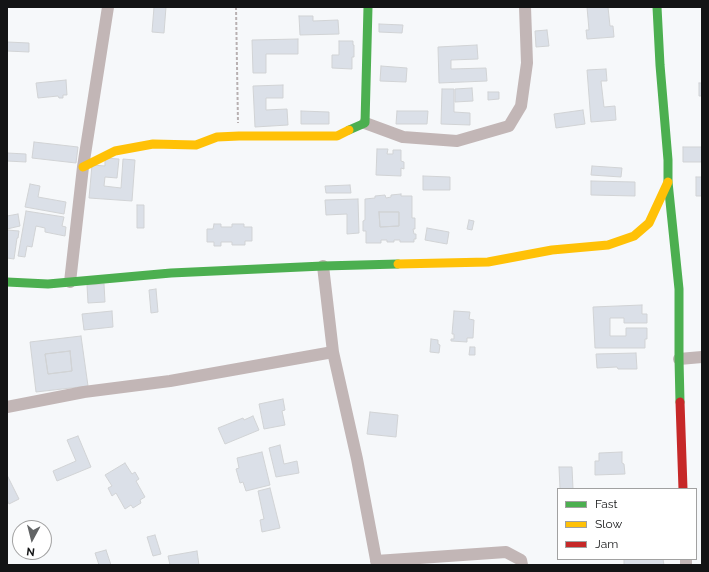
<!DOCTYPE html>
<style>
body{margin:0}
#map{position:relative;width:709px;height:572px;overflow:hidden;background:#f6f8fa;font-family:Raleway,sans-serif}
canvas{display:block}
.frame{position:absolute;inset:0;border:8px solid #131415;pointer-events:none}
.legend{position:absolute;left:557px;top:488px;width:140px;height:72px;box-sizing:border-box;background:#fff;border:1px solid #a1a1a1;margin:0;padding:5px 7px;list-style:none;font-size:12px;color:#131415}
.legend li{display:flex;align-items:center;gap:8px;height:20px}
.legend b{width:20px;border:1px solid #a1a1a1}
.north{position:absolute;left:12px;top:520px;width:40px;height:40px;box-sizing:border-box;background:#fff;border:1px solid #a1a1a1;border-radius:50%;rotate:187deg;font-size:11px;font-weight:700;line-height:16px;text-align:center;color:#131415}
.north::after{content:'';display:block;margin:auto;width:14px;height:18px;background:#626465;clip-path:polygon(50% 0,100% 100%,50% 72%,0 100%)}
</style>
<div id="map">
<canvas width="709" height="572"></canvas>
<div class="frame"></div>
<ul class="legend">
<li><b style="height:5px;background:#4caf50"></b>Fast</li>
<li><b style="height:5px;background:#ffc107"></b>Slow</li>
<li><b style="height:5px;background:#c62828"></b>Jam</li>
</ul>
<div class="north">N</div>
</div>
<script>
const ctx = document.querySelector('canvas').getContext('2d');
ctx.lineJoin = 'round';
function paint(path, color) { ctx.fillStyle = color; ctx.fill(path, 'evenodd'); }
const toPath = rows => new Path2D(rows.map(r => 'M' + r).join(''));
function stroke(path, color, width, dash) { ctx.strokeStyle = color; ctx.lineWidth = width; ctx.lineCap = dash ? 'butt' : 'round'; ctx.setLineDash(dash || []); ctx.stroke(path); }
const building = toPath([
 [154,7,166,7,164,33,152,32,154,7],
 [587,7,608,7,610,26,613,26,614,37,587,39,586,30,589,30,587,7],
 [299,16,313,16,313,21,338,20,339,34,300,35,299,16],
 [379,24,403,25,402,33,379,32,379,24],
 [547,30,549,46,536,47,535,31,547,30],
 [298,39,298,54,266,54,266,73,253,73,252,40,298,39],
 [339,41,353,41,353,45,354,45,354,57,352,57,352,69,332,68,332,55,339,55,339,41],
 [7,42,29,43,29,52,7,51,7,42],
 [477,45,478,59,451,60,451,69,486,68,487,81,439,83,438,47,477,45],
 [381,66,407,68,406,82,380,81,381,66],
 [606,69,607,81,601,81,604,107,615,106,616,120,591,122,587,70,606,69],
 [66,80,67,95,63,95,63,98,59,98,58,96,38,98,36,83,66,80],
 [699,83,702,83,702,96,699,96,699,83],
 [283,85,283,98,266,98,266,110,287,109,288,125,255,127,253,86,283,85],
 [472,88,473,101,455,102,455,89,472,88],
 [442,89,454,89,454,112,470,113,470,125,441,124,442,89],
 [488,92,499,92,499,99,488,100,488,92],
 [583,110,585,124,556,128,554,114,583,110],
 [301,111,329,112,329,124,301,124,301,111],
 [397,111,428,111,427,124,396,124,397,111],
 [34,142,78,147,76,163,32,158,34,142],
 [683,147,702,147,702,162,683,162,683,147],
 [377,149,388,149,387,154,393,154,393,150,401,150,401,161,404,162,404,169,401,168,401,176,376,175,377,149],
 [7,153,26,154,26,162,7,161,7,153],
 [105,158,119,159,117,178,105,177,104,186,121,188,123,159,135,160,132,201,89,198,92,165,105,166,105,158],
 [592,166,622,168,621,177,591,175,592,166],
 [423,176,450,177,450,190,423,190,423,176],
 [696,177,702,177,702,196,696,196,696,177],
 [591,181,635,182,635,196,591,195,591,181],
 [30,184,40,186,38,197,66,202,64,214,25,207,30,184],
 [350,185,351,193,326,193,325,186,350,185],
 [401,194,401,196,412,196,412,218,415,218,415,229,413,229,414,234,416,234,416,239,414,239,414,242,400,242,400,240,394,240,394,242,387,242,387,240,381,240,381,243,366,243,366,231,363,231,363,221,365,220,365,199,375,198,375,196,385,195,386,198,391,197,391,195,401,194],
 [379,212,399,212,399,226,380,227,379,212],
 [358,199,359,233,347,234,347,214,326,215,325,200,358,199],
 [137,205,144,205,144,228,137,228,137,205],
 [26,211,64,217,62,226,66,227,65,236,45,232,45,228,36,226,32,247,27,246,25,257,18,256,26,211],
 [379,212,399,212,399,226,380,227,379,212],
 [18,214,20,226,7,229,7,216,18,214],
 [469,220,474,221,472,230,467,229,469,220],
 [214,224,221,224,221,227,232,227,232,224,244,224,244,227,252,227,252,241,245,241,245,245,232,245,232,242,221,242,221,246,214,246,214,242,207,242,207,229,213,229,214,224],
 [427,228,449,232,447,244,425,240,427,228],
 [7,230,19,231,18,238,17,238,14,259,7,258,7,230],
 [104,284,105,302,88,303,87,285,104,284],
 [156,289,158,312,151,313,149,290,156,289],
 [642,305,642,314,647,314,647,323,624,323,624,318,610,318,610,336,626,336,626,328,647,328,647,339,645,339,645,348,595,348,593,307,642,305],
 [112,311,113,327,84,330,82,314,112,311],
 [454,311,470,312,469,319,474,320,473,338,467,338,467,342,451,341,451,339,454,339,454,334,452,334,454,311],
 [81,336,88,386,36,392,30,342,81,336],
 [70,351,72,371,48,374,45,354,70,351],
 [431,339,438,340,438,344,440,345,439,353,430,352,431,339],
 [470,347,475,347,475,355,469,355,470,347],
 [70,351,72,371,48,374,45,354,70,351],
 [636,353,637,369,618,369,617,367,597,368,596,354,636,353],
 [283,399,285,410,282,411,285,425,264,429,259,404,283,399],
 [370,412,398,415,396,437,367,434,370,412],
 [253,416,259,430,225,444,218,428,243,418,244,420,253,416],
 [78,436,91,467,57,481,53,471,76,461,67,440,78,436],
 [280,445,284,464,297,461,299,473,276,477,269,448,280,445],
 [262,452,270,485,246,491,243,482,240,483,236,469,239,468,237,458,262,452],
 [622,452,622,463,624,464,625,474,595,475,595,461,599,461,599,453,622,452],
 [125,463,132,474,135,472,139,479,136,481,145,497,140,500,141,503,133,508,131,505,125,509,116,493,112,496,108,488,112,486,105,475,125,463],
 [559,467,572,467,573,489,560,489,559,467],
 [7,475,19,499,9,504,7,500,7,475],
 [270,488,280,528,262,532,260,520,264,519,258,491,270,488],
 [155,535,161,554,153,556,147,537,155,535],
 [106,550,111,565,99,565,95,553,106,550],
 [197,551,199,565,170,565,168,556,197,551],
 [624,559,663,559,664,565,624,565,624,559]
]);
paint(building, '#dbe0e8');
stroke(building, '#d1d3d5', 1);
stroke(toPath([
 [236,7,238,123]
]), '#b8b0b1', 2, [3, 2]);
stroke(toPath([
 [365,123,403,137,457,141,509,126,521,106,527,63,525,7],
 [323,266,333,352,357,459,377,565],
 [70,282,83,167,108,7],
 [679,359,702,357],
 [7,407,84,392,170,381,333,352],
 [686,559,686,565],
 [376,561,506,552,521,560,522,565]
]), '#c2b6b6', 12);
stroke(toPath([
 [657,7,660,65,668,160,668,182,679,289,679,359,680,402],
 [349,130,365,123,368,7],
 [7,282,48,284,171,273,323,266,398,264]
]), '#4caf50', 9);
stroke(toPath([
 [83,167,115,151,153,144,196,145,217,137,239,136,337,136,349,130],
 [398,264,488,262,552,250,608,245,634,236,649,223,668,182]
]), '#ffc107', 9);
stroke(toPath([
 [680,402,683,489]
]), '#c62828', 9);
</script>
